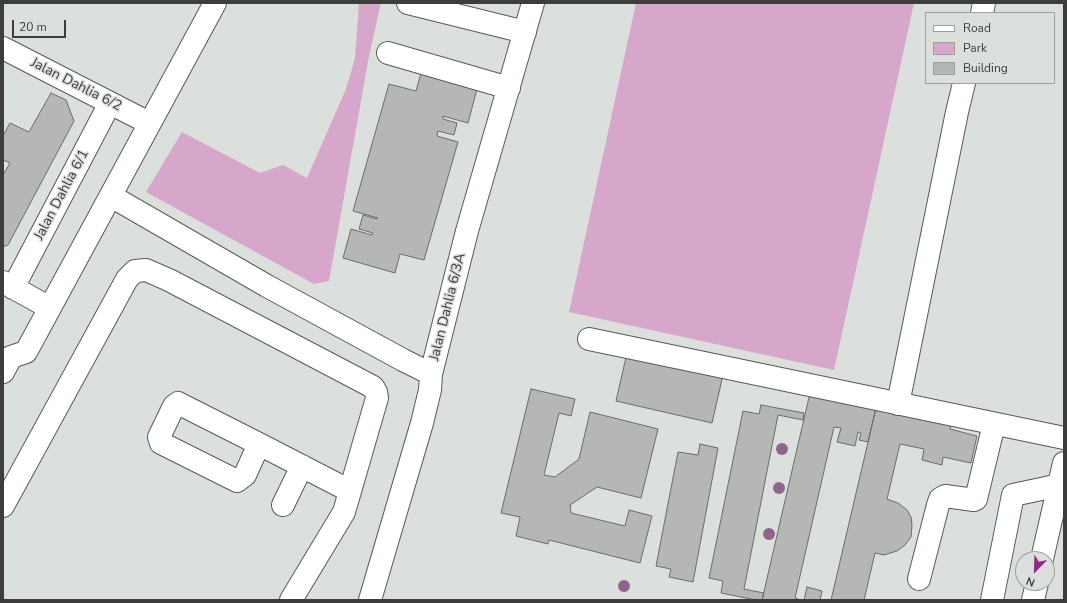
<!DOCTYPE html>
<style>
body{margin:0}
#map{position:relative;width:1067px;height:603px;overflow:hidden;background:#dce0dd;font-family:"Nunito Sans",sans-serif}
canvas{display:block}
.frame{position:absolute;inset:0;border:4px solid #3c3d3c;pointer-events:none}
.legend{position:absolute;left:925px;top:12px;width:130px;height:72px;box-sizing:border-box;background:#dce0dd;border:1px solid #9c9f9d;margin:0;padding:5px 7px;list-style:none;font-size:12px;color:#3c3d3c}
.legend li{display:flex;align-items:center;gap:8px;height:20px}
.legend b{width:20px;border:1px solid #9c9f9d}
.north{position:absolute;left:1015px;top:551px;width:40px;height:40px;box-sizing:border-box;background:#dce0dd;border:1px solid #9c9f9d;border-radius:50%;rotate:203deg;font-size:11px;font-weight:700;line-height:16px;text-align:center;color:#3c3d3c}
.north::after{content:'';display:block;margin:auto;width:14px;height:18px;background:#972887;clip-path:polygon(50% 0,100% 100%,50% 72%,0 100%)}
.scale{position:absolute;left:12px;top:20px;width:54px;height:18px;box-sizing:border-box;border:2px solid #3c3d3c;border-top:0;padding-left:5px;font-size:12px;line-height:14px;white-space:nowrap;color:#3c3d3c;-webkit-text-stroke:3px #dce0dd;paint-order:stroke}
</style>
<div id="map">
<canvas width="1067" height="603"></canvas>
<div class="frame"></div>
<ul class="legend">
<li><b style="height:5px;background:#fff"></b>Road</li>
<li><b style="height:11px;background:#d6a6cb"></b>Park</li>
<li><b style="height:11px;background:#b4b7b4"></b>Building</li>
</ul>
<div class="north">N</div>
<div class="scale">20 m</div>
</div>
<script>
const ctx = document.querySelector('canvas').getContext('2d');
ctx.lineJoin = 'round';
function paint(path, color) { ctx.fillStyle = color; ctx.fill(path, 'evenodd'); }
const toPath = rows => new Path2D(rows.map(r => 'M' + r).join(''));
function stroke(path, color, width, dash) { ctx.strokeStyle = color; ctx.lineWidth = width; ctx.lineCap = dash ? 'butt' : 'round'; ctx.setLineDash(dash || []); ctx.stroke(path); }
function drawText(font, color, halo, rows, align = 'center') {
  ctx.font = font + ' "Nunito Sans",sans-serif'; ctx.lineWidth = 3; ctx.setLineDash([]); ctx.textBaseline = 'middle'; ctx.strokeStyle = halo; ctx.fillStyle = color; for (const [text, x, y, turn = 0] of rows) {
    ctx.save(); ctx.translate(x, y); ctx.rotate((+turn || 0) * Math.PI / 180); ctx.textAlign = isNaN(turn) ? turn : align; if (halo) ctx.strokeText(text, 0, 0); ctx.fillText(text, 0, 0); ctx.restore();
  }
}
paint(toPath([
 [359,3,381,3,369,56,329,281,314,284,146,192,182,132,260,173,283,165,307,178,346,89,355,58],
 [636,3,914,3,834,370,569,312]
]), '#d6a6cb');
const building = toPath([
 [421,73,477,89,468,123,443,116,443,119,457,123,454,135,438,131,437,136,458,142,424,260,400,254,395,273,343,258,351,229,372,235,373,233,359,229,363,215,377,219,378,218,353,211,389,84,416,91,421,73],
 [51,93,66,100,74,121,8,245,3,247,3,175,10,163,3,160,3,136,10,123,29,132,51,93],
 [627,353,723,375,712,423,616,401,627,353],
 [531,389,575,399,571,416,559,413,544,475,555,477,579,459,590,412,658,429,641,498,597,487,570,505,571,513,625,526,629,510,652,516,640,563,549,540,548,544,516,536,520,517,501,513,531,389],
 [810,393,876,408,868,442,859,440,861,433,858,432,855,446,837,442,841,428,834,427,795,598,801,600,762,600,810,393],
 [761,405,804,413,803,420,778,415,744,589,764,593,762,600,756,600,721,593,723,581,709,578,743,411,759,414,761,405],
 [876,408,951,425,950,429,977,436,971,463,943,457,942,465,922,460,924,449,900,444,887,499,898,503,907,510,911,517,912,525,911,537,905,545,897,551,884,555,875,553,864,600,831,600,876,408],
 [700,444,718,448,693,582,669,577,671,569,656,566,678,452,698,455,700,444],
 [807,587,822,591,820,600,804,600,807,587]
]);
paint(building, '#b4b7b4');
stroke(building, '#696c6a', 1);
const minor = toPath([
 [408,3,525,32],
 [982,13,984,3],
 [3,48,149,123],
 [388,53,509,88],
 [111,196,267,286,403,360,431,374,467,231,533,3],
 [3,282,50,308],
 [13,288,110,103],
 [589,339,1064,438],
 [3,372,11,357,26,352,215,3],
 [898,404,957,112,964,83],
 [259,444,245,475,237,481,161,443,159,437,174,406,178,403,259,444,350,491],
 [283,505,302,466],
 [3,506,127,279,135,271,146,270,169,280,373,387,376,392,377,398,344,512,291,600],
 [1042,559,1064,463],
 [919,579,938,505,940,499,945,496,974,500,976,499,994,424],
 [370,600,422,423,430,390,431,374],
 [992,600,1013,495,1060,485],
 [1033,600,1037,583]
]);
stroke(minor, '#575a58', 24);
stroke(minor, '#fff', 22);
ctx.fillStyle = '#90658b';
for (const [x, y] of [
 [782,449],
 [779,488],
 [769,534],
 [624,586]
]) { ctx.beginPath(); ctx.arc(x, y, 6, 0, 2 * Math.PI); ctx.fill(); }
drawText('14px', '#3c3d3c', '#dce0dd', [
 ["Jalan Dahlia 6/2",76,85,27],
 ["Jalan Dahlia 6/1",62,195,-62],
 ["Jalan Dahlia 6/3A",448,307,-76]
]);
</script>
